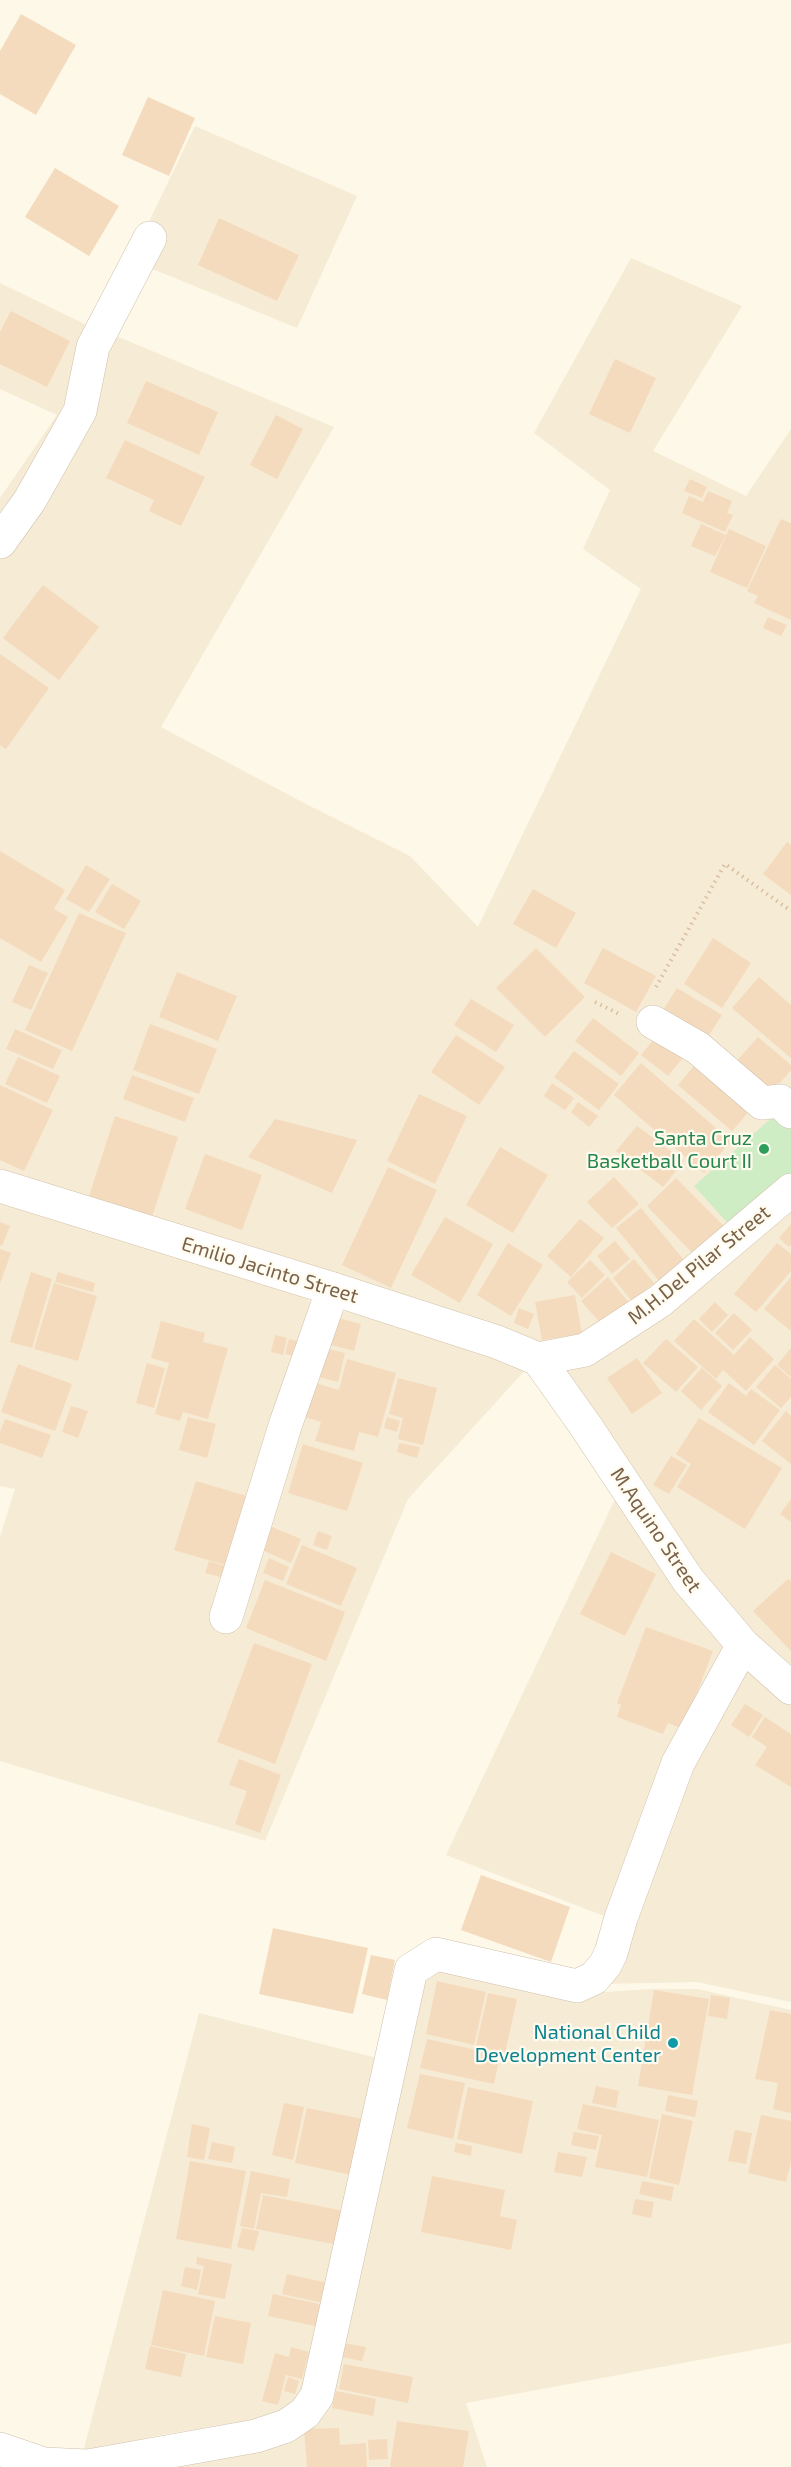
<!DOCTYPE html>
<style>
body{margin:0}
canvas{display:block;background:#fdf8e7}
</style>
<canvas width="791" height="2467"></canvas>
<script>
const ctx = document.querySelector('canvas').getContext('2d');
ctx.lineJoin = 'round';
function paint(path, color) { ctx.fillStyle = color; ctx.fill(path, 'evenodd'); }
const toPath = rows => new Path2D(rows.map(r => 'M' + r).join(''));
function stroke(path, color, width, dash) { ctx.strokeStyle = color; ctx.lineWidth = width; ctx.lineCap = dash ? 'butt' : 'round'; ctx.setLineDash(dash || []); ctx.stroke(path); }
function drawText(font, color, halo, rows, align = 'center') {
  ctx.font = font + ' "Exo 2",sans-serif'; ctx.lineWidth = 4.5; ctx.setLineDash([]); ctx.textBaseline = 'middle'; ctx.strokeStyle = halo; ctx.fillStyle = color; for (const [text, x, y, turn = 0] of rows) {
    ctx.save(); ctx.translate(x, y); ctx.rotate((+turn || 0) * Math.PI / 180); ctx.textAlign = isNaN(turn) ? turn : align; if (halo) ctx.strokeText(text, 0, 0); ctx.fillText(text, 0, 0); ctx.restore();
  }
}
paint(toPath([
 [195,126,357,196,297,328,143,265,109,333,334,427,161,727,302,802,410,856,478,927,641,589,583,549,610,490,534,433,631,258,742,306,653,451,746,496,791,429,791,1180,583,1339,540,1347,0,1173,0,498,57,415,0,389,0,283,97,330],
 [791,1199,791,1679,694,1576,561,1362],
 [0,1200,299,1292,309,1300,311,1307,335,1317,346,1311,528,1367,408,1499,265,1841,0,1761,0,1537,15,1489,0,1486],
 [618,1493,734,1647,612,1919,446,1855],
 [747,1658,791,1698,791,2002,697,1982,598,1984,685,1768],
 [438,1962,590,1993,650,1989,697,1989,791,2010,791,2343,466,2403,487,2467,169,2467,311,2419,417,1976],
 [199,2013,389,2061,312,2393,286,2414,155,2436,83,2452]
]), '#f6ebd5');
paint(toPath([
 [783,1108,791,1117,791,1180,734,1230,694,1186]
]), '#cfedc4');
paint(toPath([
 [21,14,76,45,36,115,0,94,0,51],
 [148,97,195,118,169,176,122,155],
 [55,168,119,206,89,256,25,217],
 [219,218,299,255,277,301,198,265],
 [11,311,70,341,47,387,0,364,0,332],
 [615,359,656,378,630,433,589,414],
 [146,381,218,412,199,455,127,423],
 [276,415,303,429,277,479,250,465],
 [125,440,205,477,181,526,149,511,154,500,106,478],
 [690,479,707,487,702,498,684,491],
 [708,491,732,501,727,513,733,515,725,532,682,513,689,496,703,502],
 [781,519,791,523,791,620,754,603,758,596,747,591],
 [701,524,726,535,715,556,691,546],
 [729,529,766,546,747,588,710,572],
 [43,585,99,627,59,680,3,638],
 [768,617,787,625,781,636,763,628],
 [0,654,49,688,6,749,0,745],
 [787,842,791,845,791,895,763,874],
 [0,851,65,890,54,909,68,917,41,962,0,938],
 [86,865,110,879,89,912,66,899],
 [112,884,141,901,124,929,95,912],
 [533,889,576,913,556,948,513,924],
 [79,913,126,933,72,1051,25,1030],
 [713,938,751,963,722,1008,684,984],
 [536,948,585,997,545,1037,496,988],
 [603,948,656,976,636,1012,584,983],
 [29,965,48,973,31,1010,12,1002],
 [177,972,237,996,218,1041,159,1017],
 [759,977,791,1005,791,1058,732,1008],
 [677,988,722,1015,705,1041,661,1013],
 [471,999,514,1025,496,1052,454,1025],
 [593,1018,639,1053,621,1076,575,1041],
 [150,1024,217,1049,199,1094,133,1070],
 [15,1029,62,1050,53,1069,6,1049],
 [659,1033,686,1054,668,1076,641,1055],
 [456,1035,505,1067,479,1105,431,1072],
 [758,1037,791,1065,791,1070,769,1096,733,1065],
 [574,1051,619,1084,599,1110,554,1077],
 [703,1055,758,1101,732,1131,678,1085],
 [18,1057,60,1076,47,1103,5,1084],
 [641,1063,731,1141,704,1173,614,1095],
 [132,1075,194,1098,185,1122,123,1099],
 [552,1083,574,1098,565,1110,544,1096],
 [0,1085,53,1110,24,1171,0,1160],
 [419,1094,467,1116,435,1184,387,1161],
 [578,1102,598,1116,589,1127,571,1112],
 [115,1116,178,1137,152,1217,89,1196],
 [275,1119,357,1140,332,1193,248,1157],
 [637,1126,684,1161,663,1187,616,1151],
 [500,1147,548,1175,513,1233,466,1205],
 [205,1154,262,1175,242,1230,185,1209],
 [388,1167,437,1190,391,1288,342,1265],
 [614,1177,639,1204,612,1228,587,1202],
 [676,1178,727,1229,697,1258,647,1206],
 [641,1208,688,1265,663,1286,616,1228],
 [445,1217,493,1244,460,1303,411,1275],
 [580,1219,604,1238,571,1277,547,1256],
 [0,1222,10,1226,2,1246,0,1245],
 [791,1224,791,1245,789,1247,779,1238],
 [615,1241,630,1259,612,1274,597,1256],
 [508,1243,543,1265,511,1316,477,1295],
 [777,1243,791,1254,791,1271,756,1312,734,1294],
 [0,1249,11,1253,0,1284],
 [634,1259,654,1283,632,1301,613,1278],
 [590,1260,605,1275,582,1298,567,1282],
 [31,1272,52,1279,32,1348,10,1342],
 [58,1272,95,1283,93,1292,55,1282],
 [608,1277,629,1303,602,1325,581,1301],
 [791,1277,791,1331,764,1309],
 [54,1283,97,1296,78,1361,34,1349],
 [575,1295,582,1334,542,1340,535,1302],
 [715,1302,728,1315,712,1332,699,1319],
 [519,1308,534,1314,528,1329,514,1323],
 [734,1313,752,1330,733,1350,715,1333],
 [338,1318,361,1324,354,1351,331,1345],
 [694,1319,734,1355,750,1337,774,1359,746,1391,723,1370,716,1379,674,1341],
 [161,1321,205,1333,203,1342,228,1348,208,1419,183,1412,180,1421,155,1414,169,1363,151,1358],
 [275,1335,287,1338,283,1355,271,1352],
 [289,1339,301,1342,298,1357,285,1354],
 [666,1339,698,1367,676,1392,643,1363],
 [325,1348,345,1353,338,1382,318,1377],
 [791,1348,791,1377,777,1365],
 [637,1358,662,1393,632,1414,607,1378],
 [347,1359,396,1373,378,1437,359,1432,354,1451,315,1441,321,1422,305,1417,315,1383,339,1390],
 [147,1363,165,1368,154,1408,136,1403],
 [18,1364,72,1384,55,1431,1,1412],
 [775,1365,791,1379,791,1397,781,1408,756,1387],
 [702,1368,722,1386,701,1410,681,1391],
 [398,1378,437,1388,423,1445,398,1439,403,1418,389,1414],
 [729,1383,746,1396,751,1389,780,1410,754,1445,708,1412],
 [71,1406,88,1411,78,1438,62,1432],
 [786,1411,791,1416,791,1464,762,1441],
 [188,1417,216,1424,207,1458,179,1450],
 [387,1417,400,1421,397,1432,384,1428],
 [699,1418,782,1468,745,1529,677,1487,691,1464,676,1454],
 [5,1419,51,1435,42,1458,0,1443,0,1432],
 [399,1443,420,1447,417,1458,397,1452],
 [303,1444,363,1463,347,1511,288,1493],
 [671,1456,687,1465,669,1494,653,1485],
 [196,1481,250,1497,228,1566,174,1550],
 [791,1499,791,1522,780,1514],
 [272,1527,301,1539,291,1563,262,1550],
 [318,1531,332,1536,327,1550,313,1545],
 [302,1545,357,1568,341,1606,286,1584],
 [611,1552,656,1574,625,1636,580,1614],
 [269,1558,289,1567,283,1581,263,1573],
 [209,1561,228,1567,225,1578,205,1573],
 [788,1579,791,1581,791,1651,753,1611],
 [265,1580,345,1612,326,1661,246,1628],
 [646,1627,713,1651,683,1729,668,1723,663,1734,617,1717,621,1705,617,1703],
 [254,1643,312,1664,275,1764,217,1742],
 [745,1704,763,1715,749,1737,731,1725],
 [765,1717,791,1734,791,1787,755,1765,767,1747,752,1737],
 [239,1759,281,1775,260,1833,235,1824,247,1791,229,1785],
 [481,1875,570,1907,551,1962,461,1930],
 [273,1928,368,1948,353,2014,259,1994],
 [371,1955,395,1960,387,2000,362,1994],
 [437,1981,486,1992,474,2045,426,2034],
 [654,1990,709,1999,692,2095,638,2086],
 [488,1993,517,1999,505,2053,476,2046],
 [711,1995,730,1998,727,2019,708,2016],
 [770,2010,791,2014,791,2113,773,2109,778,2083,755,2079],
 [427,2039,500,2055,494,2084,420,2068],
 [420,2074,465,2083,453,2139,407,2128],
 [596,2086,619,2091,616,2108,592,2103],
 [468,2087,533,2101,522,2154,457,2139],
 [668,2095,698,2101,695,2117,665,2111],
 [284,2103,304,2107,293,2160,272,2155],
 [583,2104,659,2120,647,2177,595,2167,602,2135,577,2129],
 [307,2108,373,2121,361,2177,295,2163],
 [662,2114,693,2121,679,2185,649,2178],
 [761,2115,791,2121,791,2162,786,2182,748,2173],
 [192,2124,210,2128,204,2160,187,2157],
 [735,2130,752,2133,746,2164,728,2161],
 [574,2132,599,2136,596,2150,571,2145],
 [212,2142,235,2147,232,2163,208,2159],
 [456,2143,472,2146,471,2156,454,2152],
 [558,2152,587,2157,582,2177,554,2172],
 [190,2161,246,2171,231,2249,176,2239],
 [251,2171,290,2179,287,2197,261,2193,254,2229,240,2226],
 [432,2176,505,2190,500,2216,517,2220,511,2250,421,2232],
 [642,2181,674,2187,671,2201,639,2194],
 [263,2195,344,2211,338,2245,256,2229],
 [635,2199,654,2202,651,2218,632,2214],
 [242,2228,259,2231,254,2251,237,2247],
 [197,2257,232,2264,225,2299,198,2294,204,2266,196,2264],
 [185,2267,201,2270,197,2290,181,2286],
 [287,2274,328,2283,323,2303,282,2294],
 [163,2290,215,2301,204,2356,151,2345],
 [273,2294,329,2306,324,2328,268,2316],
 [215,2316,251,2323,243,2364,206,2357],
 [344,2343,366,2347,362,2361,342,2357],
 [150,2346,186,2354,181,2377,145,2369],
 [291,2347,309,2352,302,2379,286,2375,278,2405,262,2401,275,2353,289,2357],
 [344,2364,413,2377,408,2403,339,2389],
 [288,2377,299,2381,295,2394,284,2391],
 [336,2391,376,2399,373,2416,332,2408],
 [397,2421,469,2431,463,2467,390,2467],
 [339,2428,340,2445,366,2443,367,2467,307,2467,304,2429],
 [387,2439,388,2459,369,2460,368,2440]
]), '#f5dbbd');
const street = toPath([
 [0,542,30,500,80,411,93,347,150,238],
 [653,1022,698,1048,762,1103,780,1101,791,1112],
 [538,1359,585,1425,688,1580,743,1645,791,1688],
 [226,1617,286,1423,333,1289],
 [0,2449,44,2464,88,2466,256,2436,286,2426,305,2413,317,2396,411,1970,436,1954,577,1986,594,1978,605,1965,611,1953,621,1918,678,1763,743,1645]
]);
const secondary = toPath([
 [0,1186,333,1289,497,1342,538,1359,585,1350,660,1301,791,1190]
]);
stroke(street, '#d0c1ac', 34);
stroke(secondary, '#d4c2a9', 34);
stroke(toPath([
 [656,987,725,864,791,911],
 [595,1002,619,1014]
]), '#dabea0', 4, [1.5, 4.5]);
stroke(street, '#fff', 33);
stroke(secondary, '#fff', 33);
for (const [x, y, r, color] of [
 [764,1149,6,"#2e9e5b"],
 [673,2043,6,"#0f9aa8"]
]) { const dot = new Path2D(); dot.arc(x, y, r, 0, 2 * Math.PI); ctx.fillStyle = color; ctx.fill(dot); stroke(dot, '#fffbef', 2); }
drawText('20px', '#27864d', '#fffbef', [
 ["Santa Cruz",752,1138],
 ["Basketball Court II",752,1161]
], 'right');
drawText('20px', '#79614a', '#fffbef', [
 ["M.H.Del Pilar Street",699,1265,-39],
 ["Emilio Jacinto Street",270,1270,17],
 ["M.Aquino Street",656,1530,56]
]);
drawText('20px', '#0d838f', '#fffbef', [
 ["National Child",661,2032],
 ["Development Center",661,2055]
], 'right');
</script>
